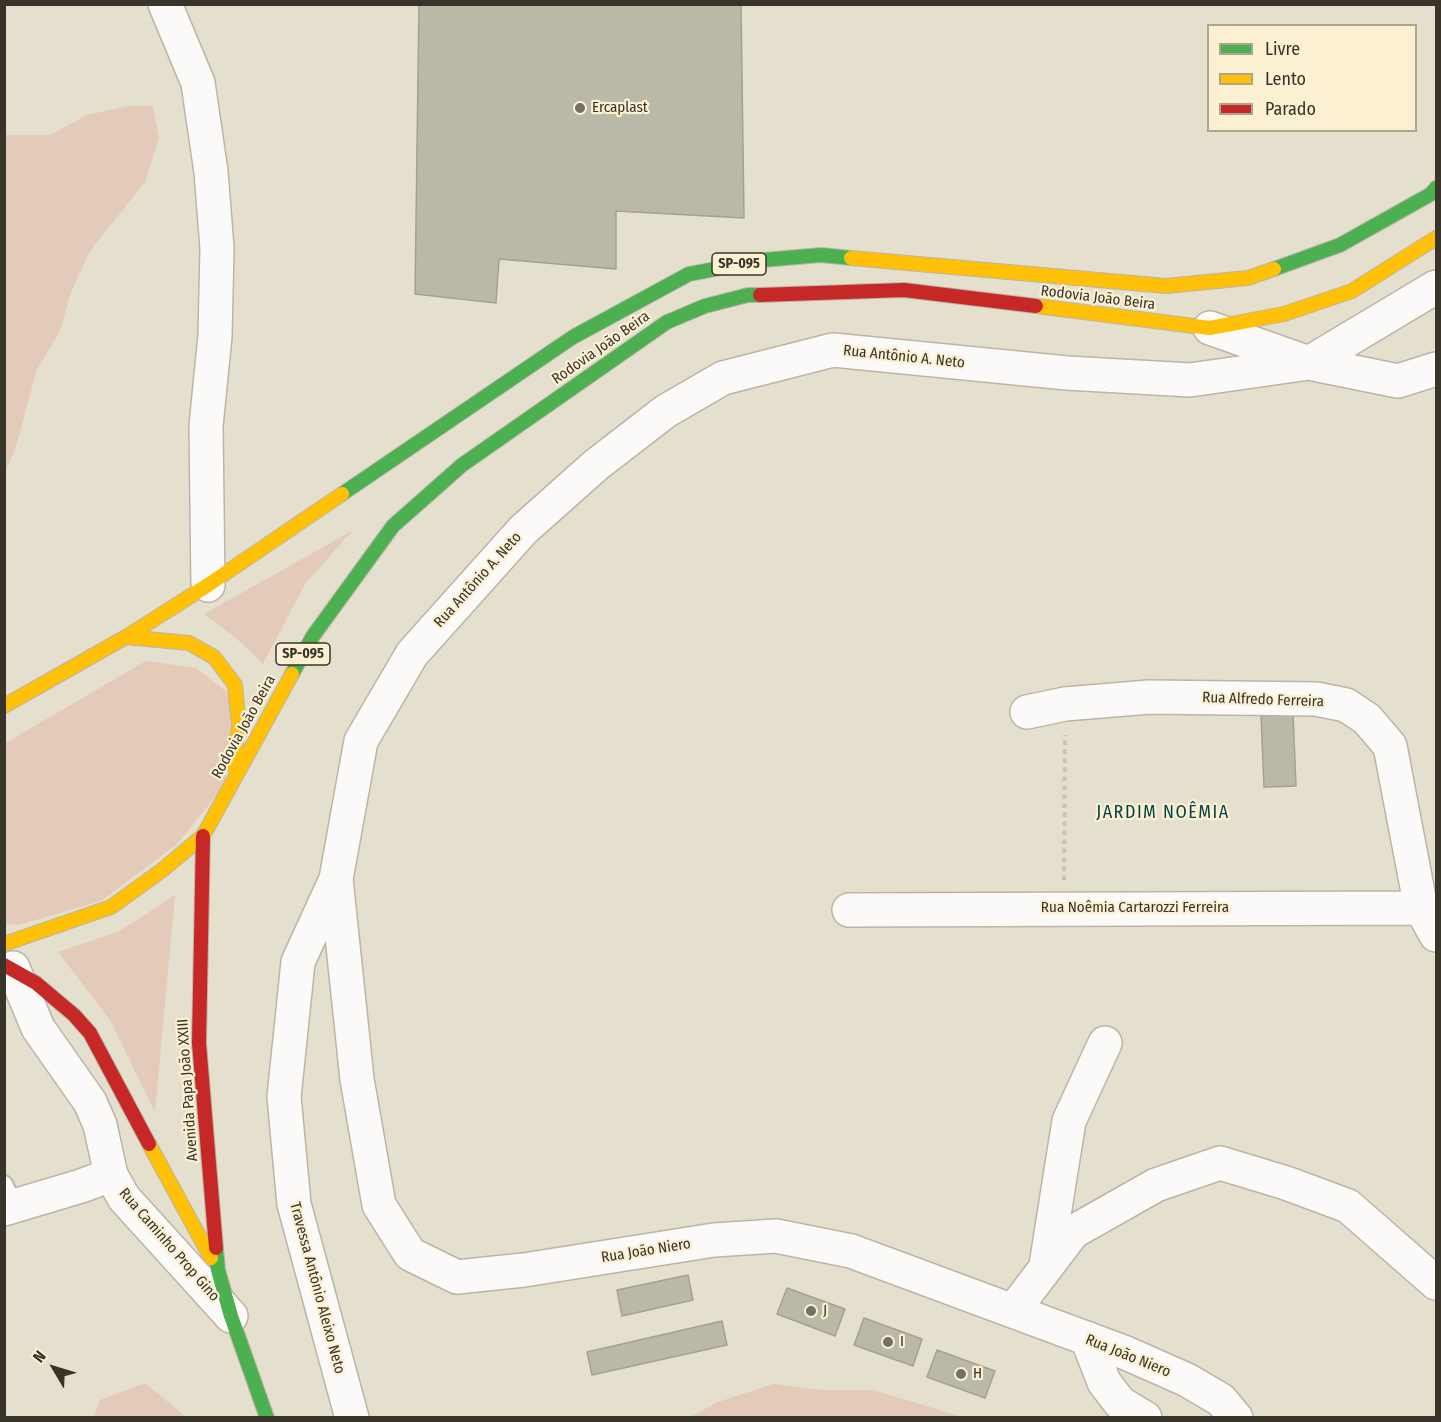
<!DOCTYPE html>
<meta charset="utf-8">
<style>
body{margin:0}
#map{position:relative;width:1441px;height:1422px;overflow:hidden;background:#e5dfce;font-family:"Fira Sans Condensed",sans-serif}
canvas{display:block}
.frame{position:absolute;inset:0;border:6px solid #393429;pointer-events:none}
.legend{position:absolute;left:1207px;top:24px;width:210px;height:108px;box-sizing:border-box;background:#fbf0d2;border:2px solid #ada58e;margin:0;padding:8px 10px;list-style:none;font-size:18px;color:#393429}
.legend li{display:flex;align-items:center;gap:12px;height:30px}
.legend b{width:30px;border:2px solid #ada58e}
.north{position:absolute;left:24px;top:1338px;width:60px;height:60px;-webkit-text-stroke:4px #fbf0d2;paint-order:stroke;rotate:308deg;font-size:16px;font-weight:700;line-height:24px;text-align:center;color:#393429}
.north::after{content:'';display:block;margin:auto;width:21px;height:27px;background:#393429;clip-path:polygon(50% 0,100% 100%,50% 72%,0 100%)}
</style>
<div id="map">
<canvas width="1441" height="1422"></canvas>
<div class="frame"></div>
<ul class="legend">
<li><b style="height:8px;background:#4caf50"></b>Livre</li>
<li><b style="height:8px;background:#ffc107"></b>Lento</li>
<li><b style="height:8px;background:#c62828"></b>Parado</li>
</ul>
<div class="north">N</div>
</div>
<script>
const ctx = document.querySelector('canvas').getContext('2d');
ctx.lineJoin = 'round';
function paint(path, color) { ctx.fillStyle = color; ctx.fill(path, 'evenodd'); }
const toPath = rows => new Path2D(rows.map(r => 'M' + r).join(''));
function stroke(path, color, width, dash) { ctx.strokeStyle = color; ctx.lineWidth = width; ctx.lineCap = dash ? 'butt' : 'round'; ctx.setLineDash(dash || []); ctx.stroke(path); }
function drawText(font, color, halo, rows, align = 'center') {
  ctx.font = font + ' "Fira Sans Condensed",sans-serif'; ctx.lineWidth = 4.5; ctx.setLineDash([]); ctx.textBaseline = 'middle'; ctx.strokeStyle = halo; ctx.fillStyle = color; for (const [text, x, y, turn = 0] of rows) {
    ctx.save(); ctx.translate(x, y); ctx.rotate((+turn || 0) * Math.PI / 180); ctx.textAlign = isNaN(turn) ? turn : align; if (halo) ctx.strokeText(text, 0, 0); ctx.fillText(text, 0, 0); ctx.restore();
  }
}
paint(toPath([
 [128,106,153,106,159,138,145,182,90,251,71,292,60,331,37,369,15,450,5,472,5,135,50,135,87,115],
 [352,531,305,584,263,664,237,639,204,614],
 [146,661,196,668,232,696,225,785,177,844,101,901,19,925,5,924,4,744],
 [175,895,155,1112,110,1020,58,952,120,931],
 [145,1383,186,1417,94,1417,100,1400],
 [774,1384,822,1390,874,1390,962,1417,690,1417,718,1402]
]), '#e4cab9');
const building = toPath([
 [419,4,741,4,744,218,616,211,616,269,499,259,496,303,415,294,419,4],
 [1293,714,1296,786,1264,787,1261,716,1293,714],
 [688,1275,693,1300,622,1316,617,1290,688,1275],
 [787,1288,845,1309,835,1336,777,1314,787,1288],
 [864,1318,922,1339,913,1366,854,1345,864,1318],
 [722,1321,727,1345,592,1375,587,1352,722,1321],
 [937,1350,995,1371,985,1398,927,1377,937,1350]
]);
paint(building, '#bab8a7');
stroke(building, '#a3a194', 1.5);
const lane = toPath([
 [4,1184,15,1206]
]);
const street = toPath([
 [165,4,198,83,211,172,217,248,215,336,206,426,208,585],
 [1210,328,1309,363,1398,381,1436,369],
 [1027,712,1065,704,1149,697,1316,699,1346,705,1367,719,1390,746,1421,908,1436,935],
 [336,879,357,1079,379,1205,410,1254,457,1277,524,1270,714,1240,776,1236,851,1251,1126,1353,1187,1380,1221,1400,1236,1418],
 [849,910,1421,908],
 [13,968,38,1028,90,1102,100,1125,111,1175],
 [4,1209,81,1186,111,1175,124,1198,231,1316],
 [1046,1265,1069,1121,1105,1043],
 [1013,1311,1073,1232,1156,1185,1220,1163,1286,1183,1348,1206,1436,1283],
 [1087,1338,1104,1382,1120,1403,1145,1418],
 [352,1418,294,1204,284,1097,298,962,336,879,361,741,412,654,523,530,596,465,666,411,723,378,833,350,1067,373,1190,380,1309,363,1436,287]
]);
const fast = toPath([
 [1274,269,1340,245,1431,194,1436,188],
 [342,494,573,337,689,274,763,260,821,255,851,258],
 [292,674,313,636,393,526,462,465,667,322,705,306,748,295,760,295],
 [216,1248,218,1270,231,1316,267,1418]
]);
const slow = toPath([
 [851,258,1166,286,1248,278,1274,269],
 [1036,306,1210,328,1284,314,1352,291,1436,238],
 [126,637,189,643,214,657,235,685,239,726,232,765],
 [4,706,126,637,208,585,342,494],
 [4,944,111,907,161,871,203,836,292,674],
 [149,1144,211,1258]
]);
const jam = toPath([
 [760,295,904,290,1036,306],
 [203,836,199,1043,216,1248],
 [4,965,36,983,74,1015,90,1033,149,1144]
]);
stroke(lane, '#bab5a8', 20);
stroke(street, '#bab5a8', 36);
stroke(fast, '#bab5a8', 16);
stroke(slow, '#bab5a8', 16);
stroke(jam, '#bab5a8', 16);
stroke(toPath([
 [1064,880,1065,735]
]), '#c5c3bd', 4, [4.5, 4.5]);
stroke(lane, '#fbfaf8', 16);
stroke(street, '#fbfaf8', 33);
stroke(fast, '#4caf50', 14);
stroke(slow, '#ffc107', 14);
stroke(jam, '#c62828', 14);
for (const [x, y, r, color] of [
 [580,108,6,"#757063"],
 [811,1311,6,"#757063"],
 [888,1342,6,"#757063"],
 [961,1374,6,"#757063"]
]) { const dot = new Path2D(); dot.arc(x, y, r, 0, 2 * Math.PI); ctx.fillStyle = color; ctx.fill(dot); stroke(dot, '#fbf0d2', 2); }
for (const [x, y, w] of [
 [739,264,54],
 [303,654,54]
]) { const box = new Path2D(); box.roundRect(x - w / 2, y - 11, w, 22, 4.5); ctx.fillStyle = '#fbf0d2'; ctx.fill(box); stroke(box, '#393429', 1.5); }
drawText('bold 14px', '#393429', null, [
 ["SP-095",739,264],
 ["SP-095",303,654]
]);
drawText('15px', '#393429', '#fbf0d2', [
 ["Ercaplast",592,108],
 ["J",823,1311],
 ["I",900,1342],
 ["H",973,1374]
], 'left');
drawText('15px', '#393429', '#fbf0d2', [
 ["Rodovia João Beira",1098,298,7],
 ["Rodovia João Beira",601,348,-35],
 ["Rua Antônio A. Neto",904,357,6],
 ["Rua Antônio A. Neto",478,580,-48],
 ["Rua Alfredo Ferreira",1263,700,2],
 ["Rodovia João Beira",244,727,-61],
 ["Rua Noêmia Cartarozzi Ferreira",1135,908],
 ["Avenida Papa João XXIII",188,1090,-94],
 ["Rua Caminho Prop Gino",169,1245,49],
 ["Rua João Niero",646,1251,-9],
 ["Travessa Antônio Aleixo Neto",317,1288,75],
 ["Rua João Niero",1128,1356,22]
]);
ctx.letterSpacing = '1.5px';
drawText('18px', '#02444c', '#fbf0d2', [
 ["JARDIM NOÊMIA",1163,813]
]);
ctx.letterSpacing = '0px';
</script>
